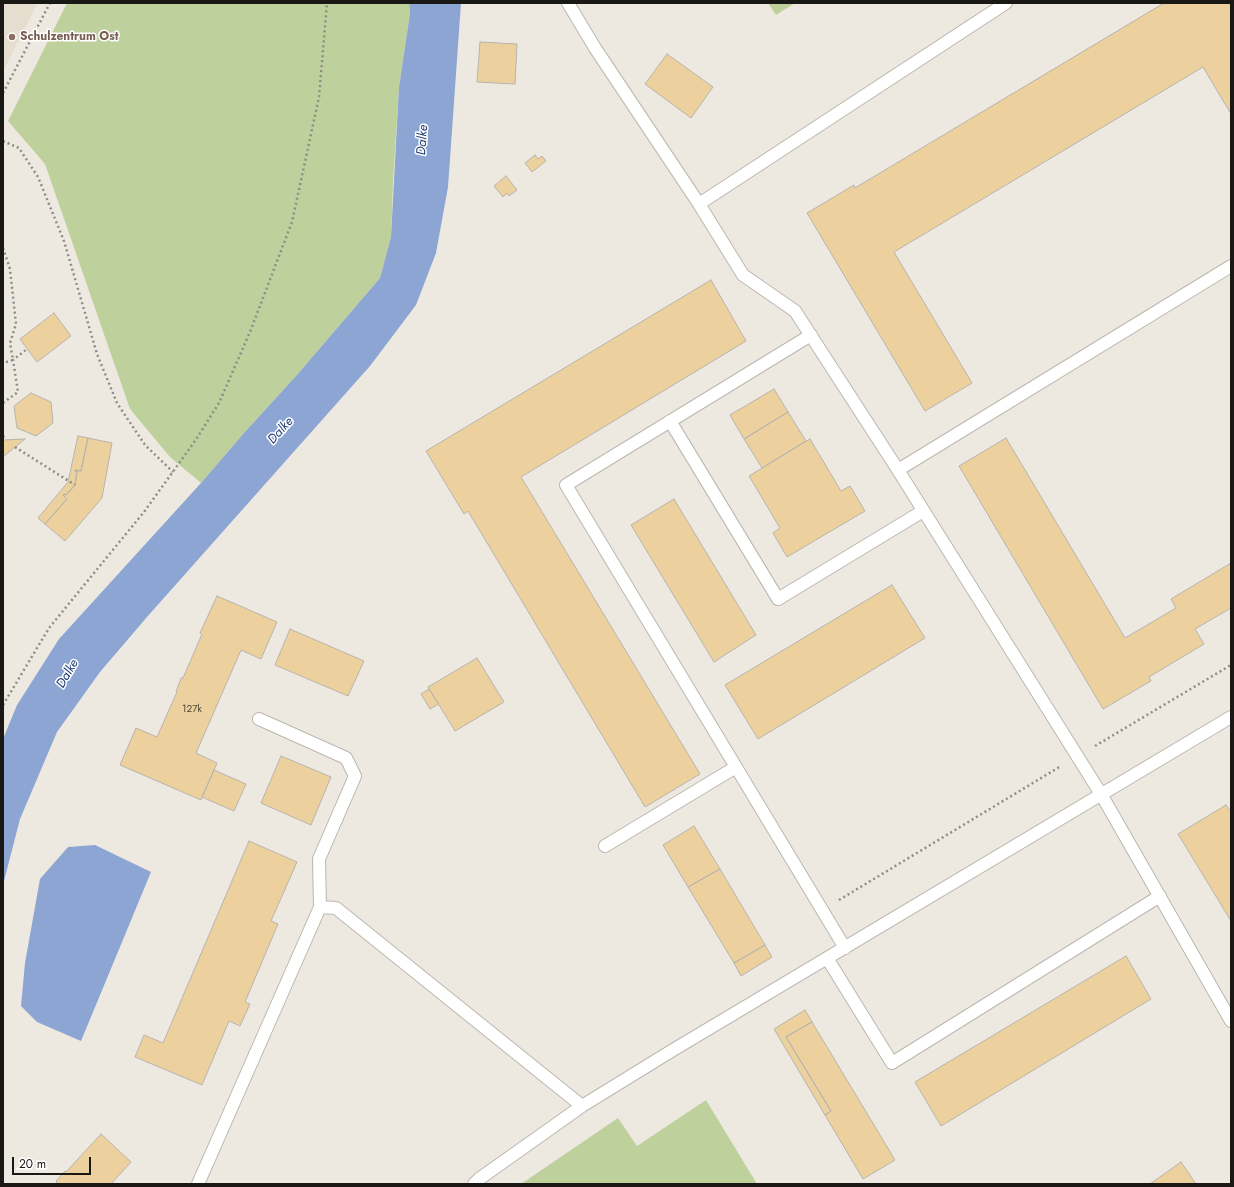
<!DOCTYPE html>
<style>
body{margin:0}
#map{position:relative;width:1234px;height:1187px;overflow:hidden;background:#ede9e1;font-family:Jost,sans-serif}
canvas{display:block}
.frame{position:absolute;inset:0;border:4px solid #191815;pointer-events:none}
.scale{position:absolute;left:12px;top:1157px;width:79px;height:18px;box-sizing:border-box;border:2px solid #191815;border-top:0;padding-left:5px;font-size:12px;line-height:14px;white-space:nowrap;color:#191815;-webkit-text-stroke:3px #fff;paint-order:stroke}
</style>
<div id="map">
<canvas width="1234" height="1187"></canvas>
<div class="frame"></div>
<div class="scale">20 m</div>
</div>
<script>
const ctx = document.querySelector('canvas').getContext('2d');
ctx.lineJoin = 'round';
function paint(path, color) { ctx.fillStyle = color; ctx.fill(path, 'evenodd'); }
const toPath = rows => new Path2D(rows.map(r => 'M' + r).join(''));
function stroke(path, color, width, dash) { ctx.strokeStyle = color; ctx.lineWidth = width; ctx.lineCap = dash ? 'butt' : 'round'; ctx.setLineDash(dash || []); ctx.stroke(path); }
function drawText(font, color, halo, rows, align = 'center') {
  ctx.font = font + ' Jost,sans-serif'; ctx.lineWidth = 3; ctx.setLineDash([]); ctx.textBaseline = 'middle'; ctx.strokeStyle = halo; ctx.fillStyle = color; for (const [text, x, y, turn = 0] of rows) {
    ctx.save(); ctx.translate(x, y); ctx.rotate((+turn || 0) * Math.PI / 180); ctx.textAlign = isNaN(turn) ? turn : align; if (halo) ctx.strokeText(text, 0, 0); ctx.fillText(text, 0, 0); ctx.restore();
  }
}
paint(toPath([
 [3,3,38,3,3,71]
]), '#e5ddce');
paint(toPath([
 [67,3,409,3,410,12,399,87,393,183,391,237,380,278,296,376,244,433,201,483,170,457,130,409,45,164,8,121],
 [768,3,795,3,776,15],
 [706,1100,757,1184,521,1184,618,1118,637,1146]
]), '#bed09c');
paint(toPath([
 [409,3,461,3,448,187,436,253,416,305,370,366,147,617,100,672,57,732,20,819,3,885,3,739,17,705,59,639,201,483,244,433,296,376,380,278,391,237,399,87,410,13],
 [95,845,151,872,81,1041,37,1022,21,1006,25,963,40,879,68,847]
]), '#8ca5d2');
const building = toPath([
 [1164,3,1229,3,1231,7,1231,114,1203,67,894,252,972,383,925,411,807,213,854,185,855,188,1164,3],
 [480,42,517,44,515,84,477,82,480,42],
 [667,54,713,87,691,118,645,84,667,54],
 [535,155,538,159,542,156,546,161,532,172,525,163,535,155],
 [506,176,517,190,509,196,507,193,503,197,494,186,506,176],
 [711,280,746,341,521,477,700,774,645,807,468,511,464,514,426,451,711,280],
 [54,313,71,336,37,362,20,339,54,313],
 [774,389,788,412,744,439,730,415,774,389],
 [31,393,51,402,53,423,36,436,17,428,14,406,31,393],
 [788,412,806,441,762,468,744,439,788,412],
 [78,436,88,438,81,471,75,470,75,471,77,471,75,485,66,495,64,494,63,495,67,499,45,524,38,518,68,482,78,436],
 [88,438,112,443,102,498,65,541,45,524,67,499,63,495,64,494,66,495,75,485,77,471,75,471,75,470,81,471,88,438],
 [1006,438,1125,638,1176,608,1171,599,1231,563,1231,608,1195,629,1204,644,1149,677,1151,681,1103,709,959,466,1006,438],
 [25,439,15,447,3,457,3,440,25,439],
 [810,439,841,491,850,486,865,511,787,557,773,533,780,528,749,476,810,439],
 [674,499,756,635,714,662,631,525,674,499],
 [892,585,925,638,758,739,725,685,892,585],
 [217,596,277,622,261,659,241,650,196,753,217,763,201,800,120,765,136,728,157,737,177,692,176,692,181,678,183,678,202,634,200,633,217,596],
 [290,629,364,661,348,696,275,665,290,629],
 [477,658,504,702,455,731,428,687,477,658],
 [429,689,439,704,430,709,421,694,429,689],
 [281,756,331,777,311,825,261,803,281,756],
 [214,770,246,784,234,811,202,797,214,770],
 [1226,805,1231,812,1231,921,1178,834,1226,805],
 [694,826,720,869,688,887,663,845,694,826],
 [249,841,297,862,271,921,278,924,245,1002,250,1004,240,1026,229,1021,202,1085,135,1057,144,1035,163,1043,249,841],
 [720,869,765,945,734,963,688,887,720,869],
 [765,945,772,957,741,976,734,963,765,945],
 [1126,956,1151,999,941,1126,915,1082,1126,956],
 [805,1010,812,1022,786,1037,831,1111,825,1115,774,1029,805,1010],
 [812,1022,895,1160,863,1179,825,1115,831,1111,786,1037,812,1022],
 [101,1134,131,1162,111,1184,55,1184,57,1182,56,1181,65,1171,66,1172,101,1134],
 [1181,1162,1196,1184,1150,1184,1181,1162]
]);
paint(building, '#ecd19e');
stroke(building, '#b7b3ac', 1);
const lane = toPath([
 [568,3,595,48,699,204],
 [1006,3,699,204,743,275,795,311,898,470,1101,794,1231,1021],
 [811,335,566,485,845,948],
 [670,421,778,599,923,511],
 [898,470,1231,266],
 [605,846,736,767],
 [320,907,336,908,582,1106],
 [827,958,892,1063,1160,896],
 [198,1184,320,907,319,859,355,776,346,758,259,719],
 [474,1184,479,1179,582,1106,673,1050,1231,717]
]);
stroke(lane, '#bbb7af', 14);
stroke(toPath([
 [3,93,50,3],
 [3,141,19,148,38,177,64,241,97,354,117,403,145,445,173,472],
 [3,248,10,269,16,324,10,343,13,360,3,363],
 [3,403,18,392,13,360,27,349],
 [3,436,6,440],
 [15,447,75,485],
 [3,705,49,628,144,512,195,441,219,403,250,332,292,222,319,97,327,3],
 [1095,746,1231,665],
 [839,900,1061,766]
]), '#8f8c87', 2.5, [2, 3]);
stroke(lane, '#fff', 12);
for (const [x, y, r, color] of [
 [12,37,4,"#8d6e63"]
]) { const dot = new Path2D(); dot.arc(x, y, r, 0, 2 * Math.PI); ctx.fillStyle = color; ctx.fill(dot); stroke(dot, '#fff', 1.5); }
drawText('10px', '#4e4637', null, [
 ["127k",192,710]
]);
drawText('bold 12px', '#785e54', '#fff', [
 ["Schulzentrum Ost",20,37]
], 'left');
drawText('italic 13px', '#223f77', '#fff', [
 ["Dalke",423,140,-86],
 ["Dalke",281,431,-48],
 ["Dalke",68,674,-60]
]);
</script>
